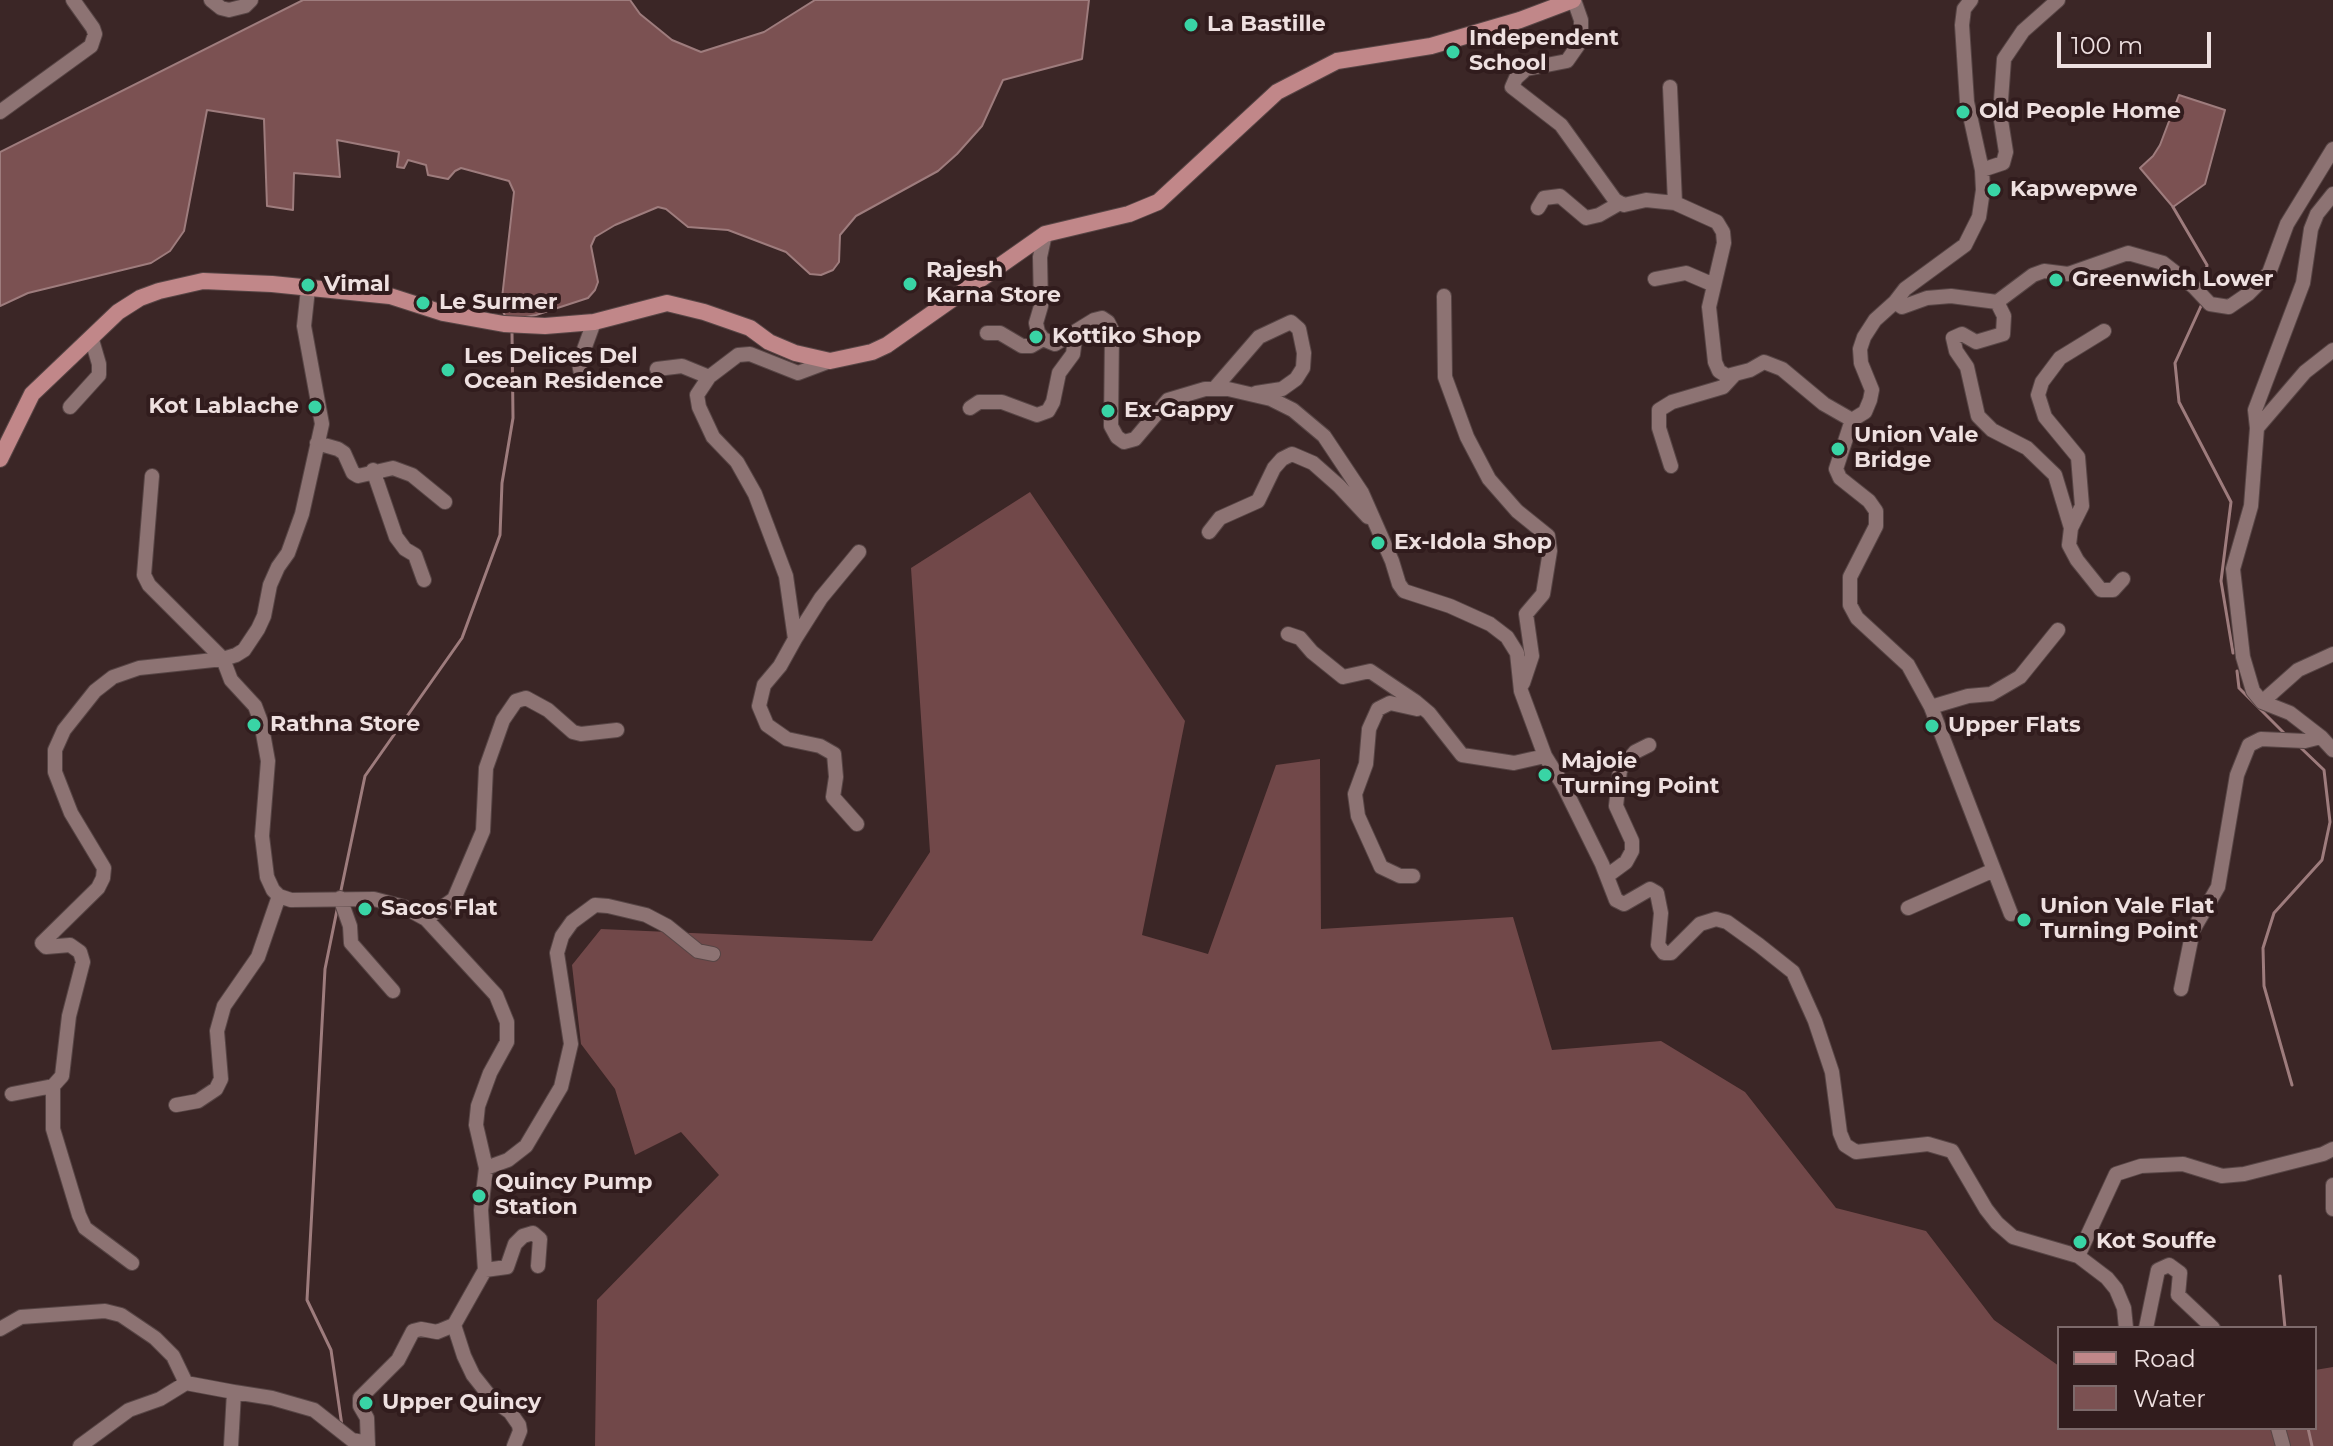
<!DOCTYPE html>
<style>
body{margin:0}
#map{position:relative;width:2333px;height:1446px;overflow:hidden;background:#3b2626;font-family:Montserrat,sans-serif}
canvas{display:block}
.legend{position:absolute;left:2057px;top:1326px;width:260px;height:104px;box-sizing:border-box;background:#311c1d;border:2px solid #7d6a6b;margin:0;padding:10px 14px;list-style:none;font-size:24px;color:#eee0e0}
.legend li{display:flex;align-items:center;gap:16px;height:40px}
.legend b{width:40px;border:2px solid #7d6a6b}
.scale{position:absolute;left:2057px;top:32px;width:154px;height:36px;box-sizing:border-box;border:4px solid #eee0e0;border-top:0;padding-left:10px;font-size:24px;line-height:28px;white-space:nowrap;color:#eee0e0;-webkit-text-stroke:6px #311c1d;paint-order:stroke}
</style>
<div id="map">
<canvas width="2333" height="1446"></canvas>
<ul class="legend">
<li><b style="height:10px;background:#c18789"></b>Road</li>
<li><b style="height:22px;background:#7b5152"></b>Water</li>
</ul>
<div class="scale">100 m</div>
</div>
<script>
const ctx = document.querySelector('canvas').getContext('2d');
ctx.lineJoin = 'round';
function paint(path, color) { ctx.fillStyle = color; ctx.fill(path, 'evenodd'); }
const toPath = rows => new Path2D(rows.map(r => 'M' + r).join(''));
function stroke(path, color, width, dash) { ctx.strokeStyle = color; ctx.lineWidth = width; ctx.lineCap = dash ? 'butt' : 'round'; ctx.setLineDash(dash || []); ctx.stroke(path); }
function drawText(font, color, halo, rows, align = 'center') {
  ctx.font = font + ' Montserrat,sans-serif'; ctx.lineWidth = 8; ctx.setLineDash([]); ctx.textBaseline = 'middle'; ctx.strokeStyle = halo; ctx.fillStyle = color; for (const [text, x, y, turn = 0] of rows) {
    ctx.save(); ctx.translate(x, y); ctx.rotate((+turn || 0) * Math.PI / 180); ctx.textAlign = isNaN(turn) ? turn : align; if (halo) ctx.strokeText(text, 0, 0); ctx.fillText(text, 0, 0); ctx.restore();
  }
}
paint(toPath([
 [1030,492,1185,721,1142,935,1208,954,1276,765,1320,759,1321,929,1513,917,1552,1050,1661,1041,1745,1092,1836,1208,1926,1231,1994,1320,2059,1366,2059,1428,2315,1428,2315,1370,2333,1367,2333,1446,595,1446,597,1300,719,1175,681,1132,635,1155,615,1089,581,1044,572,965,601,929,872,941,930,852,911,568]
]), '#714849');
const water = toPath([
 [303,0,630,0,640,14,672,40,701,52,764,32,815,0,1089,0,1082,59,1003,80,982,126,957,154,938,171,856,216,840,235,839,262,833,270,821,275,810,274,786,252,728,230,688,227,666,209,658,207,615,225,595,237,591,246,598,282,595,290,588,298,536,315,511,320,505,316,501,307,514,192,509,181,461,168,455,171,448,179,428,175,426,165,408,160,404,168,397,167,399,152,337,140,340,177,294,173,293,210,267,206,264,119,207,110,184,231,170,251,151,263,28,293,0,306,0,152,303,0],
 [2179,95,2225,110,2205,184,2173,207,2140,168,2153,156,2160,145,2179,95]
]);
paint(water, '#7b5152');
stroke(water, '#9e7c7d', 2);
stroke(toPath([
 [2173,207,2207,265,2204,287],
 [2201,306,2175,363,2179,402,2231,502,2221,581,2233,653],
 [2237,671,2239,688,2284,733],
 [340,895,365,776,462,638,500,535,502,483,513,418,512,332],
 [337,910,325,969,307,1300,331,1350,342,1426],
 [2292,1085,2264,986,2263,948,2274,913,2322,860,2330,822,2324,770,2301,748],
 [2280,1276,2285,1328],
 [2308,1428,2312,1446]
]), '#9e7c7d', 3);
const minor = toPath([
 [211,0,221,8,229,10,245,6,251,0],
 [1574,0,1581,20,1581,41,1567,61,1526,69,1516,78,1512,87,1561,125,1615,200,1624,205,1646,200,1675,203,1717,222,1723,232,1724,243,1709,307,1715,362,1719,371,1727,376,1750,370,1764,362,1782,369,1824,404,1852,420],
 [1971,0,1964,9,1962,25,1967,102,1982,170,1983,190,1979,217,1965,245,1905,289,1895,302,1875,320,1864,337,1860,349,1861,363,1872,390,1870,400,1865,412,1852,420,1836,469,1840,478,1869,501,1876,511,1876,526,1850,577,1850,605,1857,618,1908,665,1931,707,2011,914],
 [1670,87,1675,203],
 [0,112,91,46,95,34,93,28,73,0],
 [1982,170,2003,163,2006,152,2000,114,2004,59,2023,31,2058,0],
 [2333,194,2317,214,2311,229,2303,283,2255,410,2257,428,2251,506,2233,569,2243,657,2253,691,2262,702,2290,713,2321,737,2333,750],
 [1538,208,1544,198,1560,196,1586,218,1599,215,1620,203],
 [1045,234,1040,257,1041,306,1036,323,1038,332,1043,339,1055,344,1094,320,1102,318,1108,322,1112,330,1111,426,1117,437,1124,442,1135,439,1168,400,1205,389,1228,389,1271,399,1293,410,1324,436,1362,493,1392,561,1399,584,1404,591,1450,606,1490,624,1507,637,1517,653,1521,691,1545,756,1563,785,1602,864,1616,900,1624,904,1650,889,1657,893,1661,913,1658,945,1664,953,1671,953,1700,924,1716,919,1727,922,1759,945,1793,972,1815,1021,1832,1072,1840,1133,1845,1145,1856,1152,1928,1144,1952,1151,1986,1209,1997,1223,2013,1237,2078,1256],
 [1655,279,1686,273,1714,285],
 [1444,296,1445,377,1467,437,1489,479,1517,511,1548,536,1550,551,1543,594,1526,614,1532,656,1523,683],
 [1895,302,1902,307,1927,298,1951,296,1997,302,2033,275,2044,271,2068,274,2128,253,2163,263,2194,287,2210,304,2229,307,2248,294,2269,273,2287,224,2333,149],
 [1997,302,2004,316,2003,334,1976,342,1962,334,1953,338,1956,351,1967,367,1978,416,1992,430,2027,448,2055,475,2071,528,2082,506,2078,457,2045,417,2038,395,2042,382,2060,358,2104,331],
 [987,333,1000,333,1022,346,1031,346,1043,339],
 [830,361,798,373,750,354,738,355,709,377,697,395,699,407,713,437,737,462,755,494,786,576,795,639,780,666,764,685,759,706,767,725,787,739,820,746,834,754,836,777,833,797,857,824],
 [657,369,682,366,709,377],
 [582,380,579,363,594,322],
 [1214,389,1259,337,1291,322,1299,329,1304,353,1303,368,1296,379,1282,389,1256,393],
 [70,407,99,375,99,364,92,340],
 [970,408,979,402,1002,402,1037,415,1048,411,1053,402,1059,373,1073,354,1076,331],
 [2257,428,2305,372,2333,350],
 [317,443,338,449,344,453,353,473,358,476,393,468,412,475,445,502],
 [1671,466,1659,428,1659,410,1672,402,1723,387,1735,374],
 [373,470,396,537,405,549,415,555,424,580],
 [152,476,144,575,149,585,223,659,231,680,255,706,261,722,268,761,262,836,267,877,273,890,279,896,291,900,374,899,404,907,426,919,496,995,507,1022,507,1042,490,1073,478,1106,476,1125,486,1168,481,1210,485,1270,454,1325,437,1332,421,1329,413,1331,398,1360,360,1398,360,1406,367,1418,368,1446],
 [2071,528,2069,545,2077,560,2101,590,2113,590,2123,579],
 [1209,532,1220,518,1258,501,1274,468,1282,459,1292,454,1313,463,1339,486,1368,517],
 [1288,634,1300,638,1312,652,1343,677,1370,671,1416,702,1429,713,1462,755,1514,763,1545,756],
 [795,639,821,598,859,552],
 [2262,702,2298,670,2333,654],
 [1931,707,1968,696,1991,694,2020,677,2058,630],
 [1413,876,1400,876,1381,867,1358,816,1355,794,1366,764,1369,729,1378,709,1390,703,1417,709],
 [1607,876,1626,862,1632,851,1632,841,1616,806,1620,770,1635,752,1649,745],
 [340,898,350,926,351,943,393,991],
 [1908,908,1994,870],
 [426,919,454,899,483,831,486,768,503,720,516,701,526,698,548,710,573,732,581,734,617,730],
 [2181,989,2193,930,2218,887,2237,775,2249,745,2261,739,2305,741,2321,737],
 [53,1086,53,1129,79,1215,85,1228,132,1263],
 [12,1094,53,1086,62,1076,69,1016,83,962,80,952,70,945,46,947,42,943,98,888,103,878,104,868,71,813,55,772,55,750,64,730,95,691,113,677,139,668,223,659,236,655,244,650,258,629,264,616,270,585,278,567,288,553,302,514,322,424,304,326,308,289],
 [176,1105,198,1101,216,1089,221,1079,217,1031,224,1006,258,957,279,896],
 [486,1168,508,1160,526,1146,561,1087,571,1044,557,953,562,936,572,922,595,905,608,906,646,915,667,926,698,951,713,954],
 [2333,1185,2333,1209],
 [485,1270,507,1267,515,1244,523,1236,533,1233,540,1239,538,1266],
 [454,1325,464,1356,473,1375,492,1399,510,1412,519,1425,520,1431,514,1446],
 [2126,1328,2124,1308,2116,1289,2107,1278,2078,1256,2116,1174,2141,1166,2183,1164,2222,1176,2244,1174,2323,1154,2333,1149],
 [2146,1328,2158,1270,2169,1265,2180,1273,2178,1295,2213,1328],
 [0,1329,21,1317,105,1311,121,1315,155,1338,173,1356,186,1383,234,1392,231,1446],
 [234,1392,272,1398,314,1410,352,1440,368,1443],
 [2278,1428,2283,1446],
 [80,1446,129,1410,160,1399,186,1383]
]);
const major = toPath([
 [0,459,32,394,118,312,140,298,159,291,203,281,272,284,390,296,443,313,504,324,545,326,594,322,667,303,704,312,750,328,769,342,795,353,830,361,872,352,887,345,1045,234,1129,214,1158,202,1277,92,1337,61,1431,46,1520,20,1573,0]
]);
stroke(minor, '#574545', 16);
stroke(major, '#574545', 18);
stroke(minor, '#8d7373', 14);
stroke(major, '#c18789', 16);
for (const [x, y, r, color] of [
 [1191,25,8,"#39d4a5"],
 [1453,52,8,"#39d4a5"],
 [1963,112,8,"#39d4a5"],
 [1994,190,8,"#39d4a5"],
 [2056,280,8,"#39d4a5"],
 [910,284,8,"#39d4a5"],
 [308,285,8,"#39d4a5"],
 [423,303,8,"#39d4a5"],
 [1036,337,8,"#39d4a5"],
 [448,370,8,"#39d4a5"],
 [315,407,8,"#39d4a5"],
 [1108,411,8,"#39d4a5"],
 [1838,449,8,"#39d4a5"],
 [1378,543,8,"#39d4a5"],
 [254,725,8,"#39d4a5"],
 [1932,726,8,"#39d4a5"],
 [1545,775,8,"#39d4a5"],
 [365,909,8,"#39d4a5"],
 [2024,920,8,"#39d4a5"],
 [479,1196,8,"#39d4a5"],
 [2080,1242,8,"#39d4a5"],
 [366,1403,8,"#39d4a5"]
]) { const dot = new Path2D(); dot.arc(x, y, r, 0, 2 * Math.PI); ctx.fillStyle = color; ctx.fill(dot); stroke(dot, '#311c1d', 3); }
drawText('bold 22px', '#eee0e0', '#311c1d', [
 ["La Bastille",1207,25],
 ["Independent",1469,39],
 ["School",1469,64],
 ["Old People Home",1979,112],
 ["Kapwepwe",2010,190],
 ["Rajesh",926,271],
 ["Karna Store",926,296],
 ["Greenwich Lower",2072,280],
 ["Vimal",324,285],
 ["Le Surmer",439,303],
 ["Kottiko Shop",1052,337],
 ["Les Delices Del",464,357],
 ["Ocean Residence",464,382],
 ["Kot Lablache",299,407,"right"],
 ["Ex-Gappy",1124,411],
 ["Union Vale",1854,436],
 ["Bridge",1854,461],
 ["Ex-Idola Shop",1394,543],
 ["Rathna Store",270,725],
 ["Upper Flats",1948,726],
 ["Majoie",1561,762],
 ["Turning Point",1561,787],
 ["Union Vale Flat",2040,907],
 ["Turning Point",2040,932],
 ["Sacos Flat",381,909],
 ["Quincy Pump",495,1183],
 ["Station",495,1208],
 ["Kot Souffe",2096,1242],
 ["Upper Quincy",382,1403]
], 'left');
</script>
